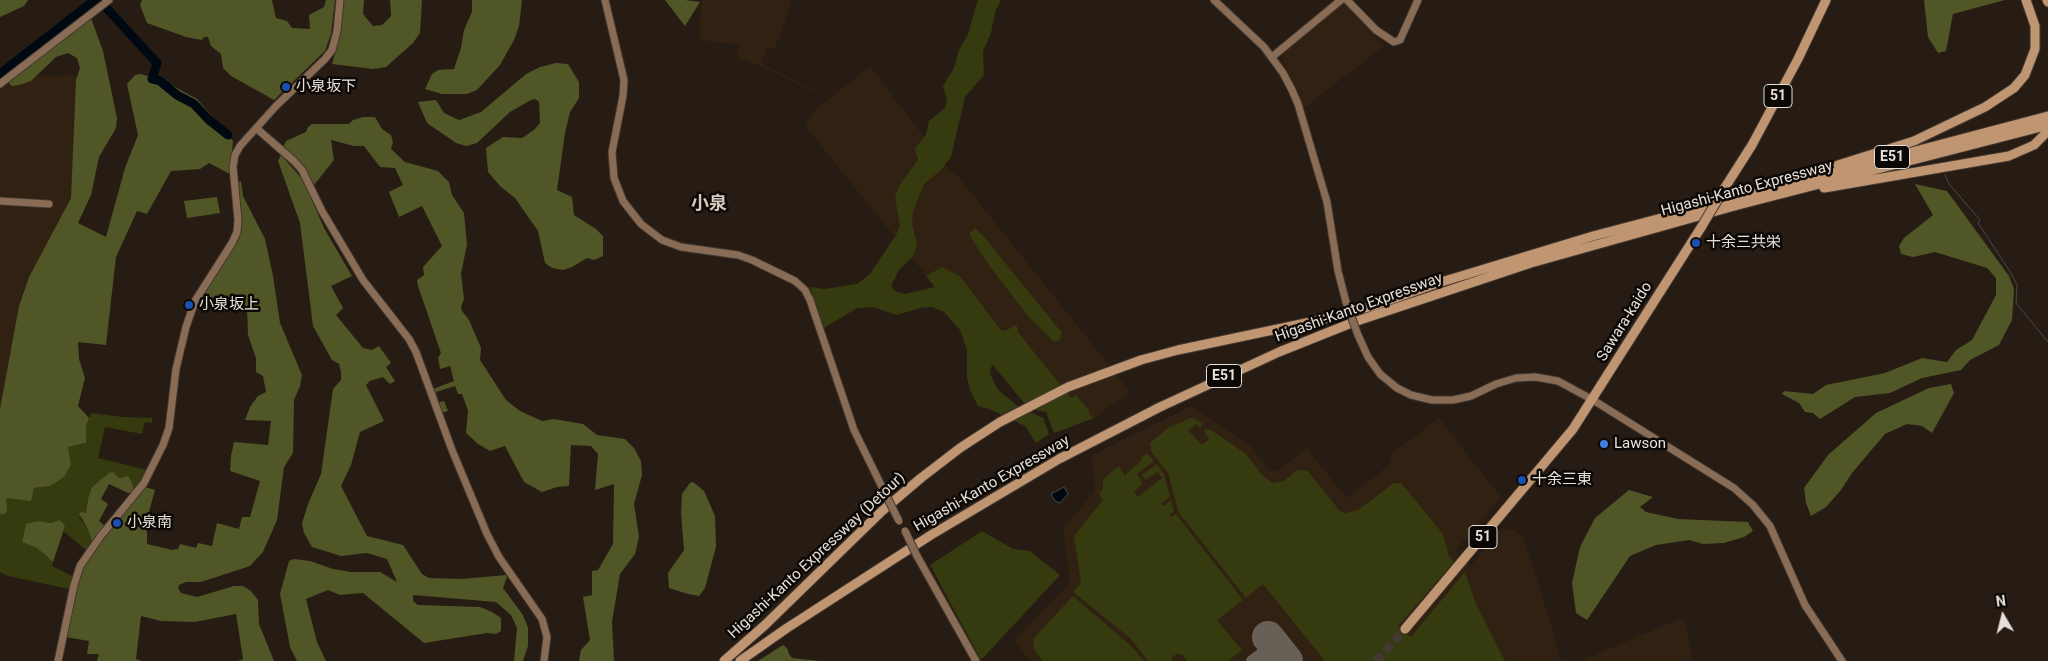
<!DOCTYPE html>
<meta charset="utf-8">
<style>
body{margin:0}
#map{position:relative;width:2048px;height:661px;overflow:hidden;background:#271c13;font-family:Roboto,sans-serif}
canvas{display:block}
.north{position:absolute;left:1978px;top:591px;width:50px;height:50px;-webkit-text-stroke:4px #0c0805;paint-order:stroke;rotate:352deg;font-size:14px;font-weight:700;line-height:20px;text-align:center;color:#e7e0d9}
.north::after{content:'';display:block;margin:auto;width:18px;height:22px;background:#e7e0d9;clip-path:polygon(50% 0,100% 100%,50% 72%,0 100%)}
</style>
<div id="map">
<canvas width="2048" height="661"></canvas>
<div class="north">N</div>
</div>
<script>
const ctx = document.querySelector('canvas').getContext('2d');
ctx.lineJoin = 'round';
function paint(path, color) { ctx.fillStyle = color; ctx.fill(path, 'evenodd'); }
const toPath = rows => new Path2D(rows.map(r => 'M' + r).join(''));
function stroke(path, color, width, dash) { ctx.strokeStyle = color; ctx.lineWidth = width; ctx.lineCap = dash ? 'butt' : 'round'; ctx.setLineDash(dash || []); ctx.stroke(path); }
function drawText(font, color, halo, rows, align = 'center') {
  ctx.font = font + ' Roboto,"Noto Sans JP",sans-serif'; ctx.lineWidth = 5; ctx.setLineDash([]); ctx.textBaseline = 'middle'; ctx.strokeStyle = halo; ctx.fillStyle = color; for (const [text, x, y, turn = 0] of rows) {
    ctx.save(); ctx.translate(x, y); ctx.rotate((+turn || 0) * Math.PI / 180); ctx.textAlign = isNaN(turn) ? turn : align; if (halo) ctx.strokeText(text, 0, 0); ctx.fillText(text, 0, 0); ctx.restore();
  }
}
paint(toPath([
 [702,0,792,0,775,49,767,47,761,64,821,93,828,100,870,66,947,167,959,177,1131,393,1103,410,1104,412,1096,417,1117,442,1192,406,1253,448,1269,471,1278,471,1307,448,1347,498,1390,464,1391,454,1439,418,1501,497,1455,551,1470,566,1502,528,1515,530,1524,538,1562,661,1030,661,1014,641,1067,586,1070,578,1063,529,1095,491,1092,456,1116,443,1096,417,1054,433,1046,412,1029,409,992,357,805,126,813,112,827,100,820,94,760,66,737,57,739,45,701,40,699,36],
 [1344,2,1384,46,1304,108,1300,96,1282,60,1282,52],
 [77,75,71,198,29,277,19,306,0,411,0,91,17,76],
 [1679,619,1686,622,1692,661,1581,661]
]), '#302112');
paint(toPath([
 [978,0,1001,0,995,12,991,33,983,51,984,75,965,97,951,157,941,170,924,184,913,211,912,224,917,244,913,256,899,270,891,286,895,291,905,294,935,287,926,276,942,267,960,276,1000,329,1005,331,1016,325,1018,329,1017,331,1071,398,1076,395,1090,412,1088,414,1094,418,1054,433,1046,412,1029,409,992,364,990,374,998,390,1018,406,1043,418,1049,434,1036,443,1025,426,989,409,978,406,970,390,967,378,967,350,960,330,944,312,932,307,920,308,897,315,872,307,857,308,824,328,810,287,824,289,857,284,870,274,896,235,900,226,895,196,901,183,918,160,915,149,926,134,929,121,945,108,947,100,943,86,954,68,959,50,968,34],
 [975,228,985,238,1062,333,1060,340,1054,342,1028,316,988,264,970,236,970,233],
 [91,413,123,417,152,418,152,423,145,422,142,434,105,427,98,458,147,470,134,490,132,483,125,476,119,478,113,472,88,499,86,513,79,517,88,529,92,542,86,550,63,531,65,526,54,522,51,523,38,521,23,542,37,548,53,562,52,566,72,576,69,589,8,576,0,572,0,514,5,514,6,498,34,488,50,486,71,464,68,447,86,443,86,427],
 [1191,418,1195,419,1203,424,1200,428,1197,424,1188,430,1202,445,1209,439,1204,431,1206,429,1211,430,1246,454,1261,474,1272,483,1284,481,1297,470,1308,471,1339,510,1345,513,1358,510,1394,483,1401,483,1443,534,1449,556,1454,562,1398,626,1411,637,1465,572,1476,604,1505,661,1325,661,1263,584,1246,598,1179,513,1168,473,1152,453,1150,443,1169,427],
 [1147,453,1154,461,1137,474,1143,483,1134,492,1138,497,1162,478,1158,472,1145,480,1142,475,1157,464,1164,474,1170,497,1161,504,1163,506,1171,500,1174,512,1170,514,1171,517,1176,514,1243,600,1217,620,1242,650,1228,661,1187,661,1183,655,1178,654,1173,656,1171,661,1148,661,1130,638,1073,592,1081,583,1074,536,1103,500,1099,493,1103,489,1103,479,1119,466,1125,475,1142,460,1141,458],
 [982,531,1013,549,1030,551,1060,575,981,660,930,565],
 [1073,596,1131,646,1144,661,1043,661,1035,651,1033,643,1034,638]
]), '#353a0f');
paint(toPath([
 [0,0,28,0,24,6,0,17],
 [97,0,100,2,0,81,0,75,67,21],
 [142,0,272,0,276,18,287,21,292,28,310,29,309,15,324,7,326,0,335,0,331,34,325,51,274,100,231,76,223,68,221,54,211,46,208,37,204,37,202,40,186,37,147,23,140,5],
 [343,0,364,0,363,14,373,26,382,25,391,16,390,0,422,0,420,33,413,43,386,67,373,69,332,64,339,39],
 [472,0,522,0,519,26,514,40,500,65,477,90,467,94,442,94,425,89,432,74,438,70,454,69,461,48,464,30,472,12],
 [665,0,685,0,700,2,685,26],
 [1924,0,2005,0,1953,14,1946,51,1938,53,1928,37],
 [91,18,103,51,117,118,116,128,99,157,91,195,78,223,106,237,125,168,138,135,127,84,135,75,141,74,166,82,197,99,233,141,230,174,209,163,200,169,171,171,147,214,137,211,116,257,106,345,78,342,79,359,85,378,78,406,89,418,86,427,86,443,68,447,71,464,64,477,50,486,34,488,31,501,6,498,7,511,5,514,0,514,0,409,19,306,29,277,71,198,76,80,80,68,77,58,68,53,56,57,31,81,19,85,12,86,8,82],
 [556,63,568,64,579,82,579,98,570,112,565,133,557,190,572,197,574,215,596,229,603,236,603,256,594,260,587,258,572,267,563,270,552,268,545,263,538,231,515,198,500,186,488,172,486,148,503,137,522,138,534,130,540,123,539,102,535,99,531,100,510,112,477,143,466,146,456,143,427,123,418,102,436,100,444,113,459,120,481,112,526,74,540,67],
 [363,117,375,117,382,129,391,135,393,142,391,149,405,162,438,171,449,182,452,195,464,213,467,244,461,274,464,299,461,307,462,311,469,320,481,348,480,360,506,400,520,411,542,421,554,419,583,424,597,435,625,439,634,448,641,461,642,475,634,504,639,537,635,554,620,574,612,622,614,661,579,661,581,650,590,640,583,597,592,595,592,571,598,570,613,544,614,484,595,490,598,454,591,446,571,445,569,486,557,487,542,492,524,482,505,446,490,451,478,444,466,433,468,411,462,394,458,394,455,386,436,392,439,402,444,401,448,411,441,413,433,389,454,381,450,366,440,369,438,358,441,353,418,286,417,280,424,275,423,267,442,246,422,206,399,217,389,192,403,185,395,168,380,167,364,146,354,146,331,140,334,160,314,185,301,164,283,148,286,141,306,132,308,127,312,124,349,124,353,120],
 [281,155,303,180,324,228,352,276,331,286,343,308,336,315,363,348,372,350,379,346,391,363,386,367,395,381,390,384,383,377,370,381,366,385,384,421,360,432,351,465,341,486,367,536,403,545,422,574,429,578,462,579,506,575,507,577,503,588,523,615,528,628,528,646,523,661,514,661,517,628,511,615,496,602,413,595,413,601,418,605,480,607,492,612,501,618,501,631,496,634,487,633,424,643,363,593,340,595,328,590,306,599,317,642,326,661,297,661,290,647,280,594,289,561,294,559,310,561,333,569,351,572,380,572,397,582,387,559,367,553,341,556,312,547,304,533,302,523,308,504,321,474,333,389,341,380,341,372,339,364,332,360,313,326,300,223,278,161],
 [241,181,243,196,265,239,273,276,280,323,302,375,300,386,294,400,293,453,284,467,277,520,263,552,250,566,201,582,186,582,179,585,178,588,181,593,197,597,234,586,243,586,251,591,258,600,259,624,274,661,238,661,243,659,236,614,195,622,161,621,141,616,136,659,142,661,97,661,99,654,87,654,89,641,66,637,76,588,83,568,96,549,145,487,155,490,147,519,147,544,172,550,178,549,180,544,196,548,198,543,212,546,217,523,239,529,242,517,250,517,260,481,230,471,231,456,234,442,268,445,271,421,245,420,250,407,258,396,266,392,263,376,256,372,256,358,248,335,247,307,236,300,218,297,200,299,238,241,241,224,237,183],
 [1915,184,1947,191,2009,276,2014,289,2012,320,1999,345,1970,360,1961,370,1922,378,1890,393,1855,397,1820,419,1813,413,1805,412,1799,403,1782,394,1784,391,1813,394,1826,385,1885,373,1922,358,1947,362,1956,350,1972,340,1996,295,1996,278,1987,268,1935,252,1913,257,1901,254,1899,246,1904,238,1933,215],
 [217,197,220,213,187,218,184,201],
 [1951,384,1954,393,1932,433,1922,426,1907,424,1885,434,1852,473,1841,490,1826,507,1811,516,1806,503,1804,488,1828,455,1876,413,1929,388],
 [113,472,119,478,128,476,132,483,134,490,131,493,128,493,109,484,101,499,108,504,99,521,105,526,92,542,88,529,79,514,81,512,86,513,88,499,92,487,109,473],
 [693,482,704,491,715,516,716,547,705,588,699,596,688,594,669,588,668,573,684,550,681,513,682,494,690,483],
 [1629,490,1653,497,1640,507,1646,512,1678,519,1748,522,1753,531,1744,537,1724,543,1703,544,1689,540,1656,545,1630,556,1587,620,1576,613,1572,583,1580,547,1595,518],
 [60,520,65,526,53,562,37,548,22,542,26,524,38,521,51,523],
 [783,645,787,648,789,654,792,658,819,661,758,661]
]), '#505625');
const water = toPath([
 [1064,487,1068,494,1060,503,1055,501,1051,494,1064,487]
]);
paint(water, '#000911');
stroke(water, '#454a4d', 1);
stroke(toPath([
 [1945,175,1949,184,1980,220,1978,223,2011,273,2017,285,2016,303,2048,342]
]), '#454a4d', 1);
stroke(toPath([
 [99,0,157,63,152,79,160,81,177,95,194,104,209,120,228,135],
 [0,74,95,0]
]), '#000911', 9);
stroke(toPath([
 [1252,661,1274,645],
 [1260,661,1275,661]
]), '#685f56', 12);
stroke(toPath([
 [1268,637,1287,661]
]), '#685f56', 32);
stroke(toPath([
 [1376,661,1405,629]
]), '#443931', 9, [9, 4.5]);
const secondary = toPath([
 [605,0,624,80,623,96,612,152,614,178,623,201,641,224,662,240,681,247,738,255,752,260,795,281,805,290,810,300,854,430,883,489],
 [1214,0,1264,47,1283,73,1292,90,1298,104,1327,202,1338,271,1346,302],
 [1347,0,1376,30,1394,42,1400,40,1418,0],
 [1272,57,1341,0],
 [0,84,109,0],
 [256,128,294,161,302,170,322,211,363,280,409,339,416,352,452,450,487,534,499,557,542,619,547,637,544,661],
 [0,201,49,204],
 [1358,335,1368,357,1380,374,1397,388,1411,395,1432,400,1453,400,1471,396,1496,384,1516,378,1535,377,1558,381,1593,400,1734,488,1753,505,1770,526,1805,605,1842,661],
 [917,556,976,661],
 [58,661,74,585,80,566,100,537,144,483,163,445,169,428,176,369,186,327,195,301,232,243,237,232,238,220,233,167,235,155,240,146,276,106,325,59,332,50,337,31,340,0]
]);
const highway = toPath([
 [2047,0,2048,2],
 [1838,165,1914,141,1985,107,2014,88,2025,75,2035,49,2035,26,2026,0],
 [1824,188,2009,156,2034,145,2048,131],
 [1724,189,1752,145,1798,59,1826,0],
 [1405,629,1573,429,1702,226],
 [724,661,765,625,882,511,921,478,960,448,1000,422,1068,387,1141,360,1178,350,1325,319,1373,306,1438,283,1593,236,2048,116],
 [740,661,787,628,931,535,1059,459,1160,407,1279,352,1354,322,1531,263,1738,205,2048,125]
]);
stroke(secondary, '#42372f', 9);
stroke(highway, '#42372f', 11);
stroke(secondary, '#886c55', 7);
stroke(highway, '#c09571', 9);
const secondaryBridge = toPath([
 [1346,302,1358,335],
 [883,489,899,521],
 [905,531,917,556]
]);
const highwayBridge = toPath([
 [1702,226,1724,189]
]);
stroke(secondaryBridge, '#42372f', 9, []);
stroke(highwayBridge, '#42372f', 11, []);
stroke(secondaryBridge, '#886c55', 7);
stroke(highwayBridge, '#c09571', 9);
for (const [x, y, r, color] of [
 [286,87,5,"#1a4fb4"],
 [1696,243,5,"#1a4fb4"],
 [189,305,5,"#1a4fb4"],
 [1604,444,5,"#3f7fe0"],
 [1522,480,5,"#1a4fb4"],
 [117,523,5,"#1a4fb4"]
]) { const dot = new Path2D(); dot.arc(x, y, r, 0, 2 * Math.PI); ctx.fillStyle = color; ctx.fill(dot); stroke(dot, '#0c0805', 2); }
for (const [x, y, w] of [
 [1778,96,28],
 [1892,157,35],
 [1224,376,35],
 [1483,537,28]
]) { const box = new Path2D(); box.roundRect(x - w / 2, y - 11.5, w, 23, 4); ctx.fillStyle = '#0c0805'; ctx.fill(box); stroke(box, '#e7e0d9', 1); }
drawText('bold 14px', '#e7e0d9', null, [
 ["51",1778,96],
 ["E51",1892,157],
 ["E51",1224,376],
 ["51",1483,537]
]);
drawText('15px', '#e7e0d9', '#0c0805', [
 ["小泉坂下",296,87],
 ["十余三共栄",1706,243],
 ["小泉坂上",199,305],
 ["Lawson",1614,444],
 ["十余三東",1532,480],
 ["小泉南",127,523]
], 'left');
drawText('15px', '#e7e0d9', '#0c0805', [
 ["Higashi-Kanto Expressway",1747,189,-15],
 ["Higashi-Kanto Expressway",1359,308,-20],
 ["Sawara-kaido",1625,322,-58],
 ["Higashi-Kanto Expressway",992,484,-30],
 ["Higashi-Kanto Expressway (Detour)",817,556,-43]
]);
drawText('bold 18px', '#d6c8bb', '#0c0805', [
 ["小泉",709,204]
]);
</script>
